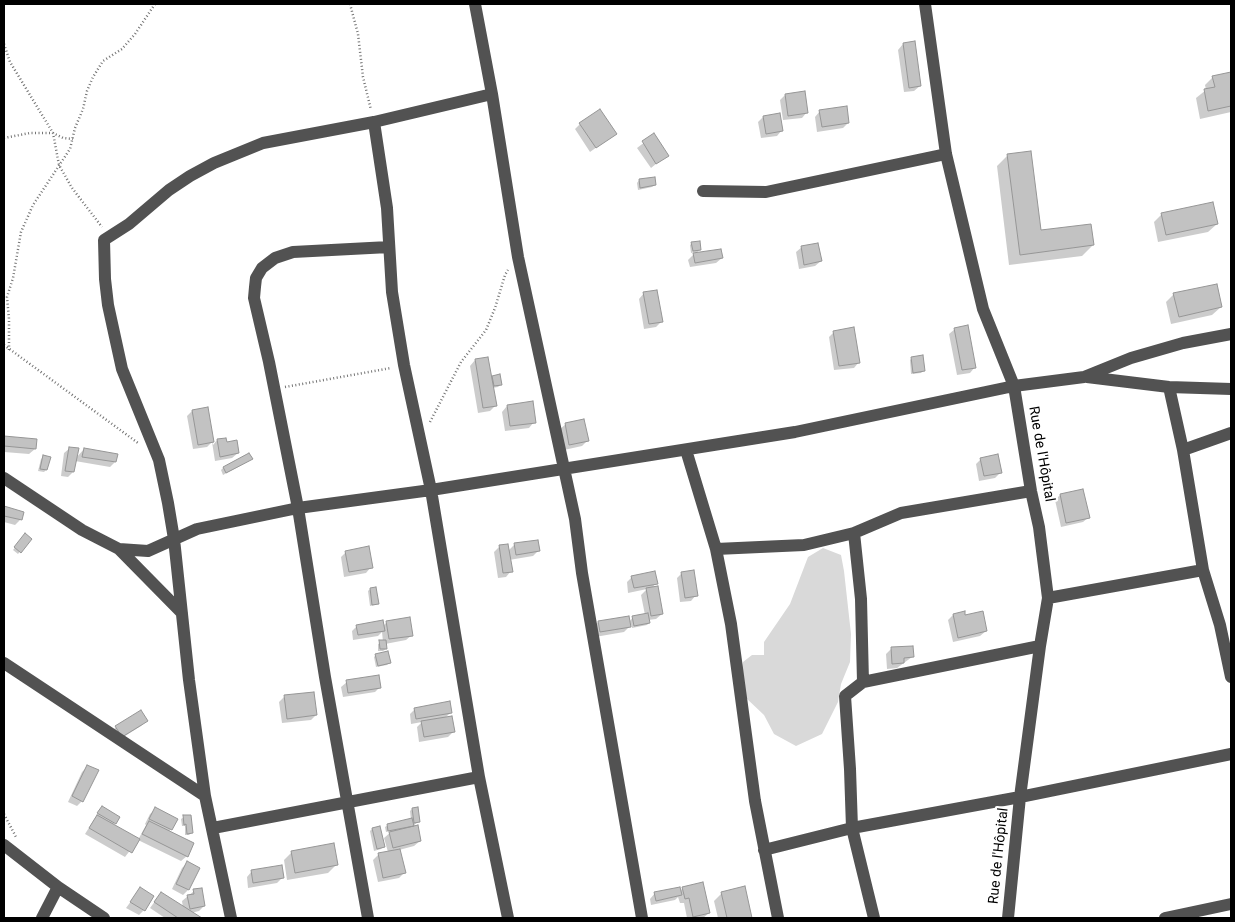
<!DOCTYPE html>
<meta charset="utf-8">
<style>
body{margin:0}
#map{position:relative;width:1235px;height:922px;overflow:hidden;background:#fff;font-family:Roboto,sans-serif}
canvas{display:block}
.frame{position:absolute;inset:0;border:5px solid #000;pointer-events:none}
</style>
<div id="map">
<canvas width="1235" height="922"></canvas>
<div class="frame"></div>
</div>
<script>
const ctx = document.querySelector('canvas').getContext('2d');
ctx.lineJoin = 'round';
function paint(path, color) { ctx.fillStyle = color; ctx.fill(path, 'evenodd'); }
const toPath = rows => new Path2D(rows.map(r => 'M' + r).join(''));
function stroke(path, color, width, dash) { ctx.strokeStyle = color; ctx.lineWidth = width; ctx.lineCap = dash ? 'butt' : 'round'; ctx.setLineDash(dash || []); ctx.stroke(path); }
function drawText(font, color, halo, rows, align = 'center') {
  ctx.font = font + ' Roboto,sans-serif'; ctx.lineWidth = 4.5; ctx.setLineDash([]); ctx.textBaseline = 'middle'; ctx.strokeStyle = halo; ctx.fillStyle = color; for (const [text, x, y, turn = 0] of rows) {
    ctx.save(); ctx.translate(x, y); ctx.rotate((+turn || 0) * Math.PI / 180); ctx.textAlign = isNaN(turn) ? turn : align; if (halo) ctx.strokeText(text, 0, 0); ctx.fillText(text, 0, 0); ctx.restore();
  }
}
paint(toPath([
 [823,548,841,555,844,571,851,634,850,662,841,684,838,702,822,734,796,746,774,734,764,715,745,697,741,674,743,662,752,655,764,655,764,642,790,604,808,557]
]), '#d9d9d9');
paint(toPath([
 [914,43,920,86,914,91,904,92,898,50,903,44],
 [1231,73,1231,112,1200,119,1196,98,1206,90,1205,85,1213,77],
 [785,95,807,112,802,118,783,120,780,100],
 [820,111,848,123,843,128,817,132,815,117],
 [763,117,782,130,777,136,761,138,758,122],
 [580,124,615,134,590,152,575,129],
 [654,135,667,155,651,168,637,148],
 [1008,155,1040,232,1093,245,1082,256,1009,265,997,166],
 [654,178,655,185,652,187,638,190,637,183,639,180],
 [1162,214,1217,224,1208,232,1158,242,1154,222],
 [692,243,700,250,695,254,722,258,716,263,690,267,688,260,696,252,691,253,690,245],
 [802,247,821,261,815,266,799,269,796,252],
 [644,293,662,321,656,327,644,329,639,299],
 [1174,294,1221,307,1212,315,1171,324,1166,302],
 [955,329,975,367,970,373,957,375,949,334],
 [834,332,859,362,854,368,834,370,829,337],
 [912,358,923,371,921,373,911,374,910,360],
 [475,360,491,379,493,377,501,384,498,387,492,388,495,406,490,411,478,413,470,366],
 [507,406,534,422,529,428,505,431,502,412],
 [207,408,213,445,217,440,226,443,238,453,232,458,215,461,212,442,207,447,193,449,187,416,192,411],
 [566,424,587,441,582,446,564,450,560,429],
 [4,437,36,440,35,449,29,454,4,452],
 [70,448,76,458,84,449,115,462,110,467,75,461,73,472,68,477,61,476,64,453],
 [249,454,249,461,223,475,221,470,223,468],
 [44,456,46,470,44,472,38,471,41,459],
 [981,459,1000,473,995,478,979,481,976,464],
 [1060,495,1089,517,1083,522,1061,527,1055,500],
 [4,508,22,512,20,520,15,525,4,522],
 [23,537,30,539,18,554,13,550],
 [515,544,538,551,533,556,509,560,511,571,506,577,498,578,494,552,500,546,508,551],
 [346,552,371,567,366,573,344,577,341,557],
 [682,573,696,595,691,601,680,602,677,578],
 [632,577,656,583,651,589,662,614,656,619,648,620,649,623,647,625,632,628,630,621,633,617,645,615,641,595,647,589,628,593,627,582],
 [370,589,377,603,375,605,370,606,368,591],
 [953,615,964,617,986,631,980,636,953,642,948,620],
 [387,622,412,635,406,640,385,644,386,649,383,651,378,651,378,644,383,642,382,632,378,636,353,640,352,631,357,626,383,626],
 [598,622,629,627,624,632,595,637,593,627],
 [891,649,912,657,897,668,887,669,886,654],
 [376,655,389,663,387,665,376,667,374,657],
 [347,682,380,687,375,692,343,697,341,687],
 [284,697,316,715,311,720,282,723,279,702],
 [415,709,451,712,445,718,453,732,448,737,419,742,417,727,422,722,411,724,410,714],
 [147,721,141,726,117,741,111,732,116,727],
 [88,766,82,801,77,806,68,802,82,772],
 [156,809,176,820,169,832,187,856,181,861,138,840,125,857,85,834,100,810,118,818,113,825,138,840,146,825,145,824,150,814],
 [412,809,418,822,409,829,420,841,414,846,399,850,404,873,399,878,378,882,373,860,378,855,388,852,384,838,392,831,386,832,385,827,388,825,411,820,410,811],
 [184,817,191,833,189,835,185,835,185,826,182,826,181,819],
 [372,829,383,847,381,849,374,851,370,831],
 [292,852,337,864,328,873,287,880,284,860],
 [187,863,198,868,188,890,183,895,172,889,182,868],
 [252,871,282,878,277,883,248,888,247,877],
 [683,888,709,913,703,918,687,918,684,903,680,903,678,897,675,900,651,905,650,899,655,893,680,891],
 [744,888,751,918,718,918,714,901,722,893],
 [140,889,144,910,139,915,126,908],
 [194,891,204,906,199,911,191,913,200,918,165,918,150,908,161,893,183,908,182,901]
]), '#0003');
const building = toPath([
 [915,41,921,86,909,88,903,43,915,41],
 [1231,72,1231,106,1208,111,1204,89,1215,87,1212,76,1231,72],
 [805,91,808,113,788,116,785,94,805,91],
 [847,106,849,123,822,127,819,110,847,106],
 [600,109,617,134,596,148,579,123,600,109],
 [780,113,783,131,766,134,763,116,780,113],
 [654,133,669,156,656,164,642,141,654,133],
 [1031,151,1041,230,1091,224,1094,245,1020,255,1007,154,1031,151],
 [655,177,656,185,640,188,639,179,655,177],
 [1213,202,1218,224,1166,235,1161,213,1213,202],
 [700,241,701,250,693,251,691,242,700,241],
 [818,243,822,261,804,265,801,246,818,243],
 [721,249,723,258,695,263,693,253,721,249],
 [1217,284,1222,307,1179,317,1173,293,1217,284],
 [657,290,663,322,649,324,643,292,657,290],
 [968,325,976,368,962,370,954,328,968,325],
 [854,327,860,363,839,366,833,331,854,327],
 [923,355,925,371,913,373,911,357,923,355],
 [488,357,497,406,483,408,475,359,488,357],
 [500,374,502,385,494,386,492,376,500,374],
 [533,401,536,423,510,426,507,405,533,401],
 [208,407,214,442,198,445,192,410,208,407],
 [584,419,589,441,569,445,565,423,584,419],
 [4,436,37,439,36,449,4,446,4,436],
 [226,438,227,442,237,440,239,453,220,457,217,439,226,438],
 [69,447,79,448,74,472,65,471,69,447],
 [84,448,118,454,116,462,82,457,84,448],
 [249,453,253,459,226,473,223,467,249,453],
 [998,454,1002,473,984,476,980,458,998,454],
 [43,455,51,457,47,470,40,469,43,455],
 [1083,489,1090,518,1066,523,1060,494,1083,489],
 [4,506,24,512,22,520,4,516,4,506],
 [25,533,32,539,21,553,14,547,25,533],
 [538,540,540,551,516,555,514,543,538,540],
 [508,544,513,572,503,573,499,545,508,544],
 [369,546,373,568,349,572,345,551,369,546],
 [694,570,698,596,685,598,681,572,694,570],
 [655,571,658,584,634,588,631,576,655,571],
 [658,586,663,614,651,616,646,588,658,586],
 [376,587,379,604,372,605,370,588,376,587],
 [965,611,965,615,983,611,987,631,958,638,953,614,965,611],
 [648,613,650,623,634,626,632,616,648,613],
 [629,616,631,627,600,632,598,621,629,616],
 [410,617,413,636,389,639,386,621,410,617],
 [383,620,385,631,358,635,356,625,383,620],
 [379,640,386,640,387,649,380,649,379,640],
 [913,646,914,657,904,658,904,663,892,664,891,647,913,646],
 [388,651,391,663,378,666,375,654,388,651],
 [379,675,381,688,348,693,346,680,379,675],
 [314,692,317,715,287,719,284,695,314,692],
 [450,701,452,713,416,719,414,708,450,701],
 [141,710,148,721,122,737,115,726,141,710],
 [452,716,455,732,424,737,421,721,452,716],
 [87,765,99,770,83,802,72,796,87,765],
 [102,806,120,817,116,824,97,813,102,806],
 [155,807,178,819,172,830,149,819,155,807],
 [418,807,420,822,414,823,412,808,418,807],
 [97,815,140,839,132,853,89,828,97,815],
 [183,815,191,815,193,833,187,834,186,824,184,825,183,815],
 [412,818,414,826,388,831,387,824,412,818],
 [149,821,194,843,188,857,142,834,149,821],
 [418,825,421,841,393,848,389,832,418,825],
 [380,826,385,847,377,849,372,828,380,826],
 [334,843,338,865,295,873,291,851,334,843],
 [400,849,406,873,383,878,378,853,400,849],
 [187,861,200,868,189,890,176,884,187,861],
 [282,865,284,878,253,883,251,870,282,865],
 [703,882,710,913,693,917,689,898,685,899,682,887,703,882],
 [745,886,752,918,727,918,721,892,745,886],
 [140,887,154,896,145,911,130,902,140,887],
 [680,887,682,895,656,901,654,892,680,887],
 [202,888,205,906,190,909,187,895,194,894,193,889,202,888],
 [161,892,202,918,178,918,154,902,161,892]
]);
paint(building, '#c2c2c2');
stroke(building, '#969696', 1);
stroke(toPath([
 [350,4,358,34,363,77,371,110],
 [4,44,10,62,53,133,59,165,72,188,102,227],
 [4,138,30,133,53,133,63,138,73,139],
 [4,345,138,443],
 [9,350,9,319,7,297,13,278,21,232,33,205,70,149,75,128,83,109,87,91,93,77,103,61,122,49,135,34,155,4],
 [285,387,391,368],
 [430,422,461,362,486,330,495,308,505,275,508,270],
 [4,814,16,837]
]), '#747474', 2.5, [1, 2.5]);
stroke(toPath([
 [475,4,492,94,518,257,575,519,582,573,642,918],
 [925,4,946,154,983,309,1014,386,1031,491,1039,527,1048,598,1040,646,1020,797,1008,918],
 [374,122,387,208,392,292,404,365,431,490,479,777,508,918],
 [703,191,766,192,946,154],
 [1087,377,1169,387,1231,389],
 [1169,387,1183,450,1203,570,1220,625,1231,677],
 [686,450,716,549,731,624,755,801,778,918],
 [1183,450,1231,433],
 [4,478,82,530,119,549,148,551,197,529,298,508,431,490,795,432,1014,386,1084,377,1131,358,1183,343,1231,334],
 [854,533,861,599,863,682,845,696,850,769,852,828,874,918],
 [119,549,182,613],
 [716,549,804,545,854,533,901,513,1031,491],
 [1048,598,1203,570],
 [4,663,205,796],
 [863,682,1040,646],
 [213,828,479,777],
 [4,845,58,887,104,918],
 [764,850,852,828,1020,797,1231,754],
 [42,918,58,887],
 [231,918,205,796,189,680,174,539,168,503,159,460,122,369,108,305,105,279,104,240,129,224,169,190,190,176,214,163,263,143,374,122,492,94],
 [368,918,325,677,298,508,269,362,254,298,255,287,256,278,262,268,275,258,293,252,389,247],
 [1165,918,1231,904]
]), '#525252', 12);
drawText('14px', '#000', '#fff', [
 ["Rue de l'Hôpital",1041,454,80],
 ["Rue de l'Hôpital",999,856,-84]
]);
</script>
